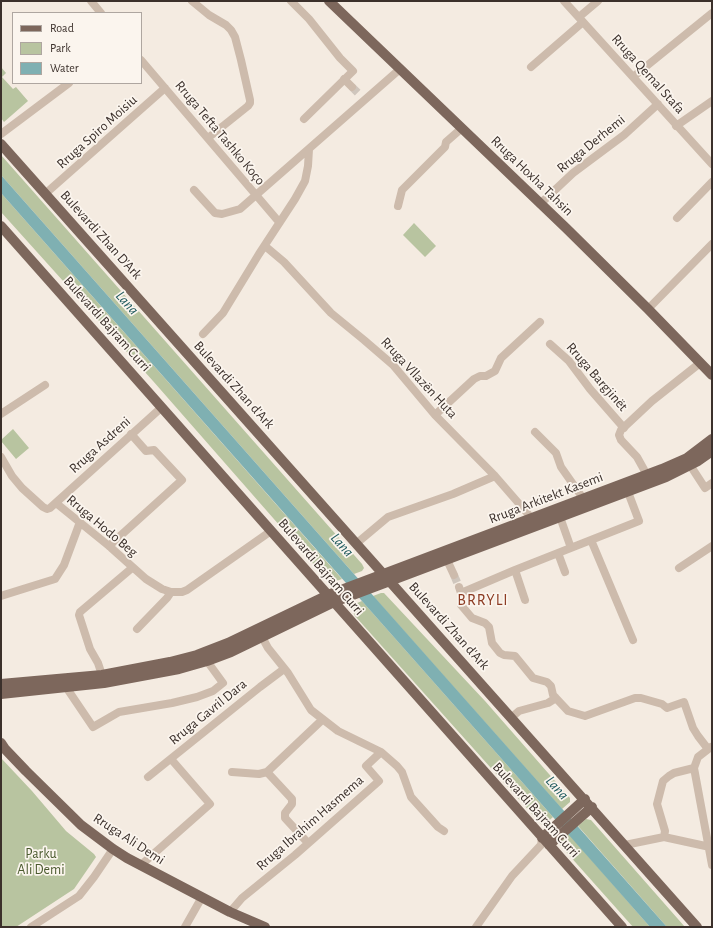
<!DOCTYPE html>
<meta charset="utf-8">
<style>
body{margin:0}
#map{position:relative;width:713px;height:928px;overflow:hidden;background:#f4ebe1;font-family:"Alegreya Sans",sans-serif}
canvas{display:block}
.frame{position:absolute;inset:0;border:2px solid #3b302b;pointer-events:none}
.legend{position:absolute;left:12px;top:12px;width:130px;height:72px;box-sizing:border-box;background:#fbf5ee;border:1px solid #aea6a0;margin:0;padding:5px 7px;list-style:none;font-size:12px;color:#3b302b}
.legend li{display:flex;align-items:center;gap:8px;height:20px}
.legend b{width:20px;border:1px solid #aea6a0}
</style>
<div id="map">
<canvas width="713" height="928"></canvas>
<div class="frame"></div>
<ul class="legend">
<li><b style="height:5px;background:#7d675c"></b>Road</li>
<li><b style="height:11px;background:#b8c4a0"></b>Park</li>
<li><b style="height:11px;background:#7fb0b2"></b>Water</li>
</ul>
</div>
<script>
const ctx = document.querySelector('canvas').getContext('2d');
ctx.lineJoin = 'round';
function paint(path, color) { ctx.fillStyle = color; ctx.fill(path, 'evenodd'); }
const toPath = rows => new Path2D(rows.map(r => 'M' + r).join(''));
function stroke(path, color, width, dash) { ctx.strokeStyle = color; ctx.lineWidth = width; ctx.lineCap = dash ? 'butt' : 'round'; ctx.setLineDash(dash || []); ctx.stroke(path); }
function drawText(font, color, halo, rows, align = 'center') {
  ctx.font = font + ' "Alegreya Sans",sans-serif'; ctx.lineWidth = 3.5; ctx.setLineDash([]); ctx.textBaseline = 'middle'; ctx.strokeStyle = halo; ctx.fillStyle = color; for (const [text, x, y, turn = 0] of rows) {
    ctx.save(); ctx.translate(x, y); ctx.rotate((+turn || 0) * Math.PI / 180); ctx.textAlign = isNaN(turn) ? turn : align; if (halo) ctx.strokeText(text, 0, 0); ctx.fillText(text, 0, 0); ctx.restore();
  }
}
paint(toPath([
 [1,67,6,73,2,77,13,89,16,87,28,101,4,122,1,118],
 [1,155,362,564,364,568,362,571,354,574,1,175],
 [1,193,161,374,342,579,330,583,153,381,1,212],
 [414,223,436,246,425,257,403,235],
 [13,429,29,448,16,459,1,441,1,440],
 [381,593,384,593,485,701,570,798,570,802,562,809,373,596],
 [362,601,553,817,544,825,541,824,355,616,352,610,352,605],
 [1,758,32,791,66,831,94,854,96,857,74,889,16,927,1,927],
 [586,819,591,820,685,927,667,927,578,826],
 [569,834,650,927,633,927,560,845,560,842]
]), '#b8c4a0');
paint(toPath([
 [1,175,354,574,667,927,650,927,553,817,1,193]
]), '#7fb0b2');
stroke(toPath([
 [352,87,360,95],
 [454,575,459,587]
]), '#cfc6bd', 8, [8, 4]);
stroke(toPath([
 [91,1,101,13],
 [192,1,209,15,226,25,231,30,235,37,241,60,250,100,250,103,248,106,208,138],
 [291,1,309,19,340,58,353,71,304,119],
 [564,1,712,164],
 [579,17,598,1],
 [141,60,279,222],
 [531,67,583,22],
 [633,77,712,13],
 [344,79,352,87],
 [676,126,712,101],
 [1,134,69,83],
 [194,190,215,213,222,214,240,209,400,69],
 [45,194,165,88],
 [540,204,573,173,624,135,658,104],
 [398,206,402,190,445,147,446,142,462,128],
 [677,218,712,182],
 [265,246,284,262,331,313,364,340,393,365,435,415,495,476,528,514,530,519],
 [648,309,712,244],
 [203,334,223,313,259,254,295,199,305,181,308,166,309,149],
 [550,344,569,361,590,389,624,428],
 [1,414,45,385],
 [435,415,474,379,480,376,486,376,495,371,501,358,540,322],
 [535,432,556,453,561,467,580,494,583,499],
 [1,457,12,476,22,488,43,507,47,509,50,508,162,407],
 [690,465,705,488,712,483],
 [647,475,637,457,621,440,619,435,621,430,652,401,700,363],
 [56,503,109,546,146,579,162,589,171,592,182,592,187,590,271,531],
 [560,517,571,548],
 [591,540,633,640],
 [357,543,388,517,453,494,495,476],
 [109,546,182,480,154,450,146,451,131,434],
 [558,553,565,572],
 [447,560,454,575],
 [679,568,712,546],
 [515,570,525,600],
 [459,587,461,593,461,605,472,618,485,623,489,627,492,643,500,653,504,655,515,656,533,678,547,682,551,686,553,695,568,711,585,716,635,698,641,698,662,704,667,708,684,702,693,728,698,736,708,749],
 [461,593,515,570,639,521,628,492],
 [1,596,55,579,64,565,80,522],
 [137,629,167,598,171,592],
 [262,637,268,648,288,673,311,710,338,731,381,752,397,766,402,772,411,797,438,827,444,831],
 [102,675,98,663,90,649,79,615,80,612,132,568],
 [66,687,93,727,119,712,172,703,197,697,213,691,223,683,207,661],
 [512,717,519,711,548,703,556,698],
 [711,747,698,757,694,768,712,865],
 [232,772,259,774,267,772,322,720],
 [267,772,292,799,292,804,285,813,285,818,308,843],
 [148,777,260,687,284,669],
 [664,837,665,831,657,804,663,781,669,776,674,773,694,768],
 [625,845,664,837,710,847],
 [141,865,210,804,171,759],
 [230,912,242,898,295,855,379,781,366,766,381,752],
 [31,927,79,896,94,877,113,849],
 [185,927,202,897],
 [476,927,512,876,541,845,542,838]
]), '#cdbbac', 8);
stroke(toPath([
 [329,1,566,228,648,309,712,375],
 [1,144,697,927],
 [1,226,622,927],
 [1,684,102,675,170,662,197,655,228,643,328,595,662,469,687,458,712,439],
 [1,694,104,683,179,669,207,661,231,652,334,602,666,477,698,461,712,451],
 [1,743,5,749,26,771,81,825,113,849,127,858,230,912,265,927],
 [542,838,585,799],
 [549,845,592,807]
]), '#7d675c', 10);
drawText('14px', '#3b302b', '#fbf5ee', [
 ["Rruga Qemal Stafa",648,74,48],
 ["Rruga Spiro Moisiu",97,132,-42],
 ["Rruga Tefta Tashko Koço",220,133,50],
 ["Rruga Derhemi",591,144,-39],
 ["Rruga Hoxha Tahsin",532,176,44],
 ["Bulevardi Zhan D'Ark",101,235,48],
 ["Bulevardi Bajram Curri",107,324,48],
 ["Rruga Bargjinët",597,377,49],
 ["Rruga Vllazën Huta",419,378,47],
 ["Bulevardi Zhan d'Ark",234,385,48],
 ["Rruga Asdreni",100,445,-42],
 ["Rruga Arkitekt Kasemi",546,498,-21],
 ["Rruga Hodo Beg",102,526,40],
 ["Bulevardi Bajram Curri",321,567,49],
 ["Bulevardi Zhan d'Ark",449,626,48],
 ["Rruga Gavril Dara",208,712,-39],
 ["Bulevardi Bajram Curri",536,810,48],
 ["Rruga Ibrahim Hasmema",310,823,-41],
 ["Rruga Ali Demi",129,839,33]
]);
drawText('14px', '#4a5a2e', '#fbf5ee', [
 ["Parku",41,854],
 ["Ali Demi",41,870]
]);
drawText('italic 15px', '#1f5a5e', '#fbf5ee', [
 ["Lana",127,303,48],
 ["Lana",342,545,48],
 ["Lana",557,788,48]
]);
ctx.letterSpacing = '1px';
drawText('16px', '#8c3b22', '#fbf5ee', [
 ["BRRYLI",483,600]
]);
ctx.letterSpacing = '0px';
</script>
